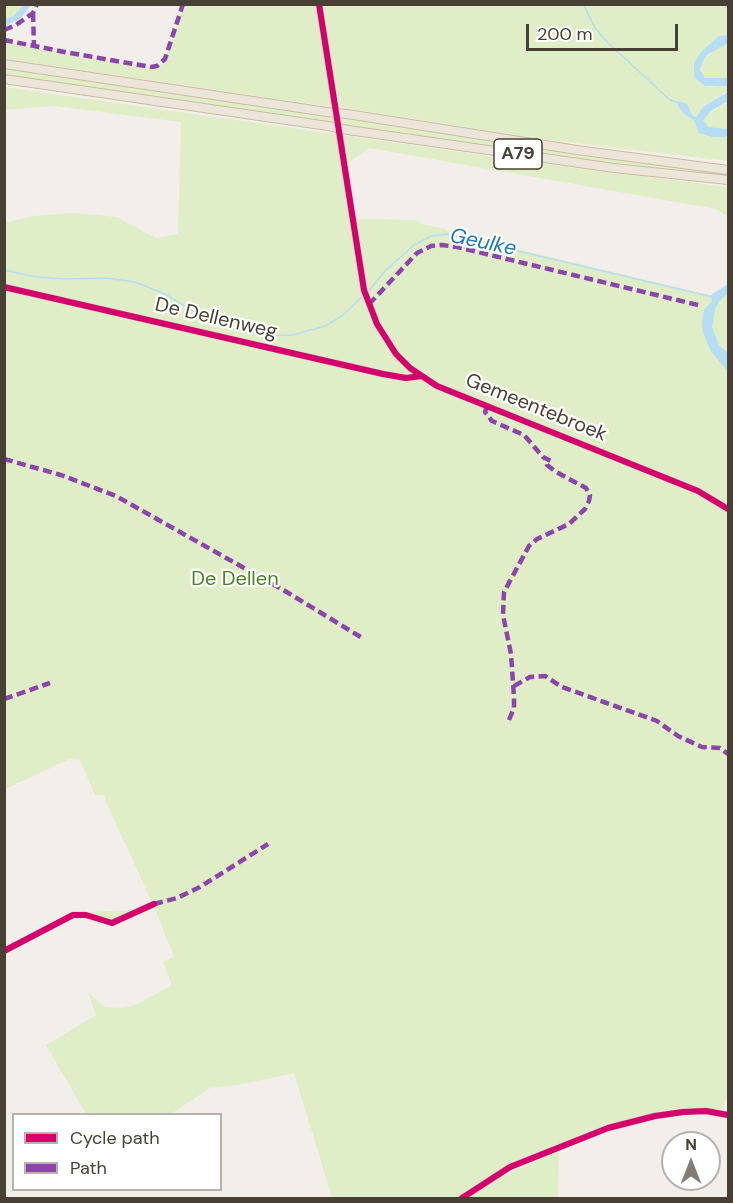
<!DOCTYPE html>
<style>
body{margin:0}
#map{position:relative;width:733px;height:1203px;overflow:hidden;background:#f2efea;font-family:"DM Sans",sans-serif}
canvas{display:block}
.frame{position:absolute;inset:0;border:6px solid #484034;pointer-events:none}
.legend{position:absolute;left:12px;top:1113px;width:210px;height:78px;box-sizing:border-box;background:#fff;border:2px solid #b6b3ae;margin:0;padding:8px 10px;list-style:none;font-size:18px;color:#484034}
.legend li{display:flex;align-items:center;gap:12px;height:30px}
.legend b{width:30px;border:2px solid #b6b3ae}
.north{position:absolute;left:661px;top:1131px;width:60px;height:60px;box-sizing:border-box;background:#fff;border:2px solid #b6b3ae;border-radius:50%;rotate:0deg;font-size:16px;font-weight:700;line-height:24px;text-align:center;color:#484034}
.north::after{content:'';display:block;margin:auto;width:21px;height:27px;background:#847d74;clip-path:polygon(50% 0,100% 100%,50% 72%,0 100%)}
.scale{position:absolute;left:526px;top:24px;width:152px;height:27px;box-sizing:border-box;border:3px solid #484034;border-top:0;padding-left:8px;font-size:18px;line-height:21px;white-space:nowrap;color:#484034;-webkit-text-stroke:4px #fff;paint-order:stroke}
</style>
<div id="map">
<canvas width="733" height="1203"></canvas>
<div class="frame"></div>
<ul class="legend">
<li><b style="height:8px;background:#d6006c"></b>Cycle path</li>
<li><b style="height:8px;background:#8e44ad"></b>Path</li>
</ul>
<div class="north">N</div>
<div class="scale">200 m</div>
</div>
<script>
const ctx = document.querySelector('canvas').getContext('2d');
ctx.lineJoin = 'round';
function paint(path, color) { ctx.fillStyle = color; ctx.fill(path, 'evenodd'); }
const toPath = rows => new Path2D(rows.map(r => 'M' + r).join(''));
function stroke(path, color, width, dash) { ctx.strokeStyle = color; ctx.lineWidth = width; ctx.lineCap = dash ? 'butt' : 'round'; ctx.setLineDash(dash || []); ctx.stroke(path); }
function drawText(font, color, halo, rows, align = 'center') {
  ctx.font = font + ' "DM Sans",sans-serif'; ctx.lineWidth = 4.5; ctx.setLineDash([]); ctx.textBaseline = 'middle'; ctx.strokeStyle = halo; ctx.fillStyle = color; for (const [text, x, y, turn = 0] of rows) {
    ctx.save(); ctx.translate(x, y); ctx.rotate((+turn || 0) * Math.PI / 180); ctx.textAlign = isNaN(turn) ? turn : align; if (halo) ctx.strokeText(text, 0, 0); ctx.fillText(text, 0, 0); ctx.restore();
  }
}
paint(toPath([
 [4,5,24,5,18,13,5,22],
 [184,5,317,5,333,107,5,59,4,42,148,67,157,67,164,63],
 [321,5,728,5,728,35,719,36,697,58,694,63,694,77,709,87,727,85,728,91,704,106,696,117,693,116,690,109,683,113,694,121,700,133,703,135,728,137,728,161,548,140,339,107],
 [728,43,728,78,705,78,700,73,703,61,714,50],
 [5,68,642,163,728,173,728,177,603,164,5,76],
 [5,87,551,165,728,187,728,217,716,209,369,148,347,164,355,219,416,220,421,224,445,229,450,233,714,296,728,285,728,1093,722,1110,680,1108,603,1127,511,1164,460,1198,332,1198,294,1073,238,1085,210,1088,171,1114,86,1114,46,1045,96,1015,88,992,105,1007,124,1008,135,1005,172,985,163,962,174,957,155,909,106,802,105,795,95,795,80,760,70,759,5,789,5,223,33,216,74,213,117,217,156,238,178,234,181,122,54,106,5,110],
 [728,101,728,129,709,127,706,125,703,121,706,116],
 [134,910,133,912,112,920,89,912],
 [559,1150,558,1198,466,1198,494,1180]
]), '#e0eec7');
paint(toPath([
 [24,5,31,5,21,18,5,26,6,19,13,16],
 [728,35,728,43,707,55,703,61,700,70,705,78,728,78,728,86,705,86,694,77,694,63,701,52,719,36],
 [728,92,728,101,711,111,703,121,709,127,728,129,728,137,712,137,699,133,694,121,683,113,677,104,679,101,687,104,693,116,696,117,704,106],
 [728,284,728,294,721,299,715,309,712,328,719,345,728,353,728,372,711,351,703,333,702,322,704,310,712,301,711,295]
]), '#b5def4');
stroke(toPath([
 [583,4,595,28,608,43,670,100,679,103],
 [4,270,36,277,64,279,106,278,135,282,165,294,209,321,235,330,267,336,293,335,325,326,342,316,363,296],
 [367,293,386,270,414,245,431,236,446,234,713,297]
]), '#b5def4', 1.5);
const street = toPath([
 [319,4,364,290,377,324,396,354,410,368,437,386,698,491,728,509],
 [4,287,383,374,406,378,421,376],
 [4,951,73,915,86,915,112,923,154,904],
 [462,1198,510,1167,608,1128,655,1116,683,1112,706,1111,728,1115]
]);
const highway = toPath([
 [4,64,327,112],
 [4,79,328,126],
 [347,114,577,150,728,170],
 [348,130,614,168,728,180]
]);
stroke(street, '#d0ccc7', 7);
stroke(highway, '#cdbba2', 10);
stroke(street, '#fdfdfc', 4.5);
stroke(highway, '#ece5d9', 8);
const highwayBridge = toPath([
 [327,112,347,114],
 [328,126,348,130]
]);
stroke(highwayBridge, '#cdbba2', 10, []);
stroke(highwayBridge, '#ece5d9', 8);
stroke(toPath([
 [33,13,34,46],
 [4,30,16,25,33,13,37,4],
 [4,40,70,53,151,67,157,66,165,59,183,4],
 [368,303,372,301,417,253,431,246,442,245,457,247,702,306],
 [487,406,485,412,492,421,524,435,543,457,551,461],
 [4,459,61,475,116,496,285,591,364,639],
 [514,686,530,677,545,676,562,687,657,721,678,736,702,747,720,748,728,754],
 [4,699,50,683],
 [509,720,514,708,514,697,511,654,503,615,504,592,529,546,537,539,569,524,585,509,589,501,590,495,586,488,556,472,547,465,545,458],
 [154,904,177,898,200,887,268,844]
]), '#8e44ad', 4.5, [9, 4.5]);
stroke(toPath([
 [319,4,364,290,377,324,396,354,410,368,437,386,698,491,728,509],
 [4,287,383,374,406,378,421,376],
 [4,951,73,915,86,915,112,923,154,904],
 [462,1198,510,1167,608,1128,655,1116,683,1112,706,1111,728,1115]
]), '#d6006c', 6);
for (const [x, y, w] of [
 [518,154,48]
]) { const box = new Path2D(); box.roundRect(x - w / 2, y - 15, w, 30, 4.5); ctx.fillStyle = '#fff'; ctx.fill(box); stroke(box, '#484034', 1.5); }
drawText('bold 18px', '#484034', null, [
 ["A79",518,154]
]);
drawText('20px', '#484034', '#fff', [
 ["De Dellenweg",216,319,13],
 ["Gemeentebroek",536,408,22]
]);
drawText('20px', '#4a8120', '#fff', [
 ["De Dellen",235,580]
]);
drawText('italic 21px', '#1f79af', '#fff', [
 ["Geulke",483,243,12]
]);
</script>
